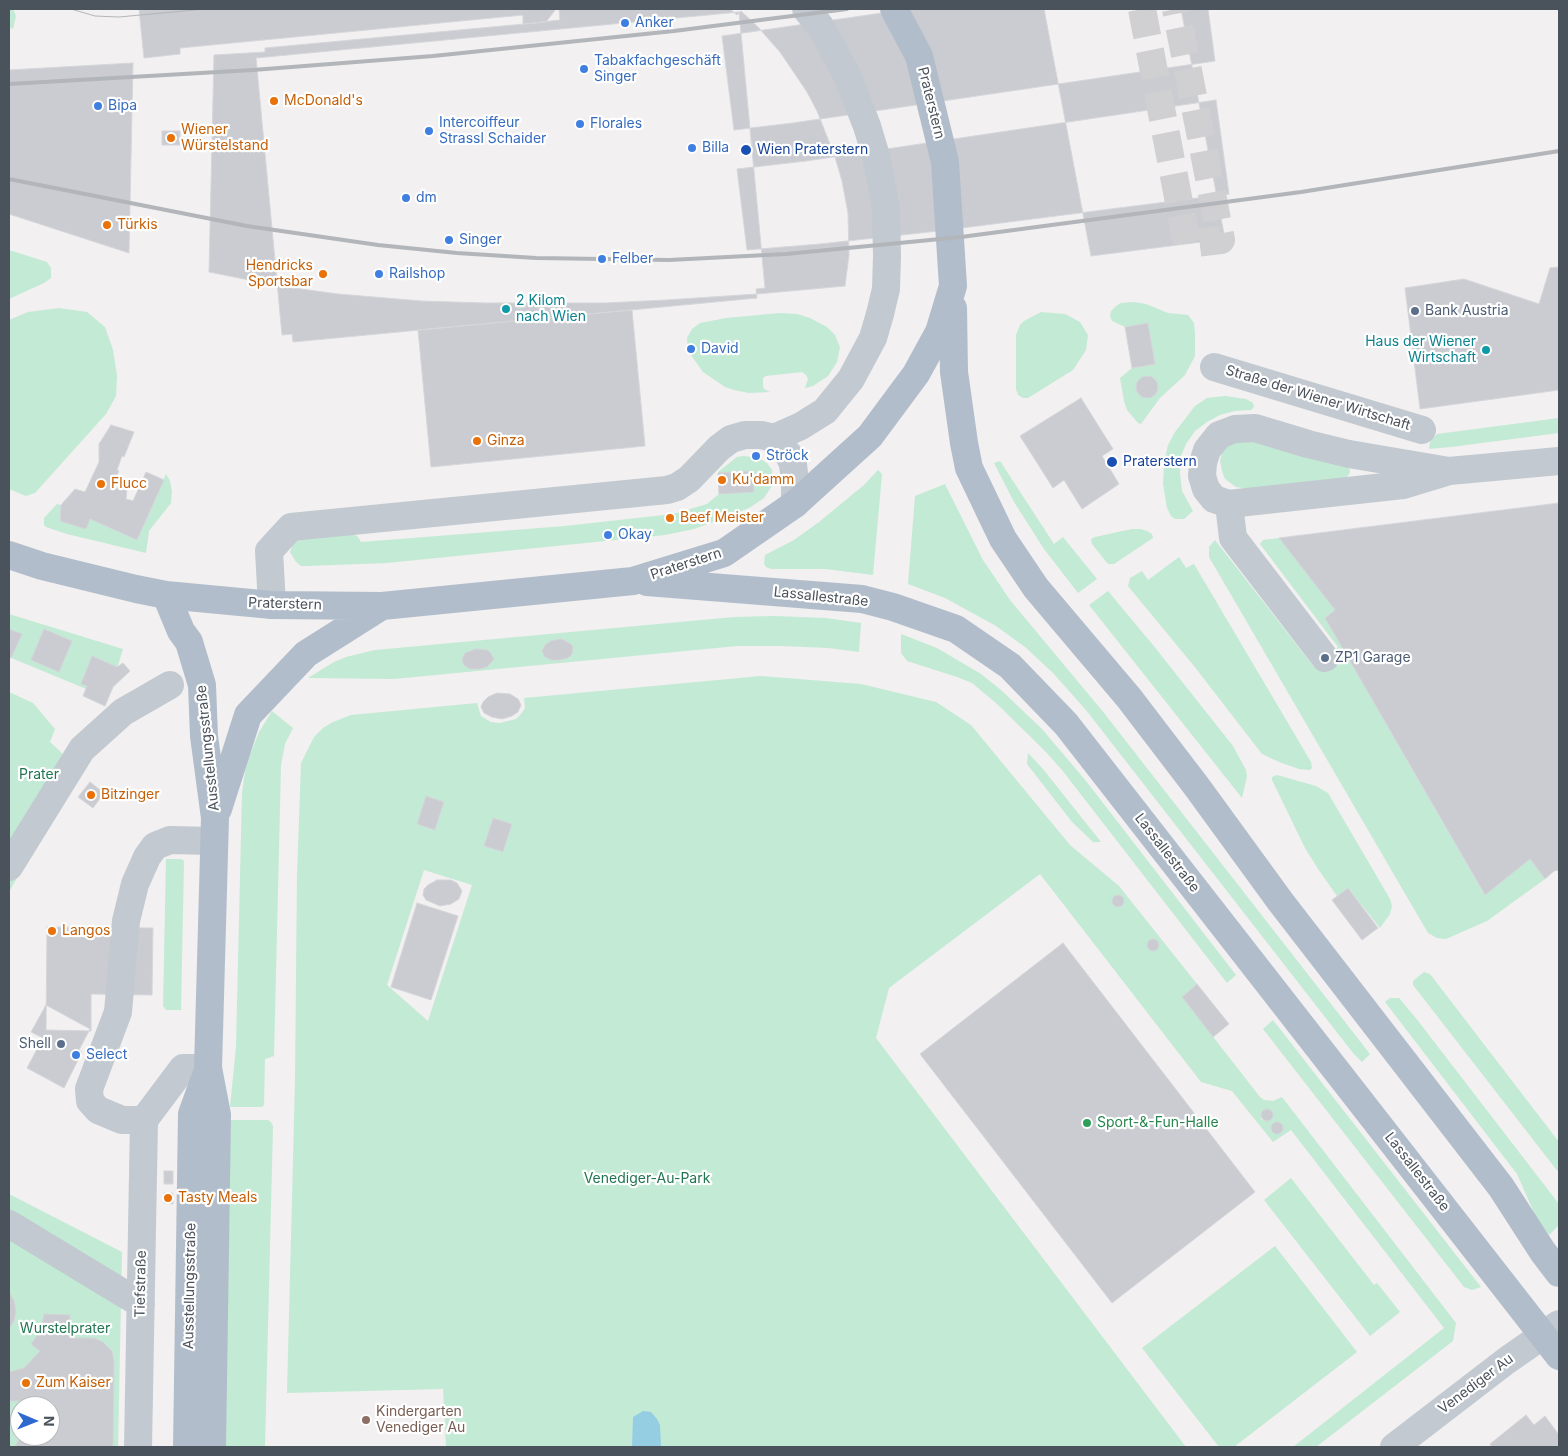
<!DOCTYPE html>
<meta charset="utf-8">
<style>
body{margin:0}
#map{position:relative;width:1568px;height:1456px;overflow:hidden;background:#f2f0f0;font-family:Inter,sans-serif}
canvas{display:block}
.frame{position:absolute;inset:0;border:10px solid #4a525b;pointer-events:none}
.north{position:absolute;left:10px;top:1396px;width:50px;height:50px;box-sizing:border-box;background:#fff;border:1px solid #b7babd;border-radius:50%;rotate:91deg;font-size:14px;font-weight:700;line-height:20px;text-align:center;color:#4a525b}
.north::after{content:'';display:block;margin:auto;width:18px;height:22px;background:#2d69cf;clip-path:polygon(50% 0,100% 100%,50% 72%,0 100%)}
</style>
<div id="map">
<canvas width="1568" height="1456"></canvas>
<div class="frame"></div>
<div class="north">N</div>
</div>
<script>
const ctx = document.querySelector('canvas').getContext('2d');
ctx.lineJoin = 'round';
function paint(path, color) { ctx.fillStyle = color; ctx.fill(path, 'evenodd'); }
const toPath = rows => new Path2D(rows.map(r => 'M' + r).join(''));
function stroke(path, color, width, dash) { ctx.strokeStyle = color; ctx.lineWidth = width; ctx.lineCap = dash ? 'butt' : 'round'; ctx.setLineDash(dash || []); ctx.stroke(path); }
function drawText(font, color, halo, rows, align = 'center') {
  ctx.font = font + ' Inter,sans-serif'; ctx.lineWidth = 4.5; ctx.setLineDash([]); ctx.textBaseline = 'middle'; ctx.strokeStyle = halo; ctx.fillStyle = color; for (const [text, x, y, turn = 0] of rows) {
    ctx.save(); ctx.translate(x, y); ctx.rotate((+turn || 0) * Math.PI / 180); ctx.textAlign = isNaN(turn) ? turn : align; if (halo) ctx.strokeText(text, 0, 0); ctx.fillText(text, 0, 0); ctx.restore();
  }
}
paint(toPath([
 [9,9,13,9,16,16,13,29,9,27],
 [9,250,47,262,51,268,51,278,44,283,9,299],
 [1134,302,1146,304,1168,313,1188,315,1194,323,1195,334,1195,356,1185,375,1160,398,1141,424,1138,423,1127,410,1124,401,1120,378,1132,368,1155,364,1148,323,1125,327,1112,321,1110,316,1111,311,1116,306,1121,303],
 [59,308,87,312,105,327,113,350,117,376,116,396,106,414,35,493,26,496,9,489,9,320,28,312],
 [1041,312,1065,314,1080,322,1088,335,1086,350,1073,370,1028,398,1023,398,1018,395,1016,389,1016,335,1020,325,1024,321],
 [780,313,797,314,810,318,827,327,835,335,840,347,837,362,828,376,813,386,805,388,808,379,806,375,802,372,766,376,763,378,763,386,764,389,770,392,749,393,734,390,725,387,703,372,688,351,687,338,692,329,700,323,726,318],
 [1225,396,1246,399,1253,403,1254,407,1251,410,1235,411,1220,415,1207,422,1195,431,1186,444,1181,456,1180,473,1182,491,1193,511,1184,519,1175,519,1171,516,1167,508,1163,484,1164,463,1168,445,1175,432,1195,406,1207,398],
 [1559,418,1559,433,1451,447,1429,449,1430,442,1437,434],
 [1242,438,1349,467,1350,472,1348,476,1343,479,1248,489,1236,487,1225,479,1222,471,1220,461,1222,453,1227,446],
 [743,456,756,457,767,463,772,470,773,484,764,498,749,508,719,520,694,529,665,535,387,563,308,566,301,566,296,562,290,552,293,544,300,538,354,534,358,537,361,542,565,526,673,514,707,504,719,494,718,472,737,457],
 [1000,461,1054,544,1063,537,1097,579,1078,593,1044,549,1014,502,994,463],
 [878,470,882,474,873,575,825,569,771,569,766,567,764,564,765,555,794,540,819,522,864,485],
 [166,474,170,481,172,491,171,503,149,531,146,553,67,534,46,527,44,525,44,518,57,504,61,505,60,521,90,519,137,540],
 [945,484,983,560,1010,600,1104,713,1370,1054,1362,1062,1353,1053,1086,710,1053,673,1025,647,996,626,945,598,908,584,915,496],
 [1132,529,1141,529,1147,531,1152,534,1153,538,1114,564,1108,564,1092,544,1091,539,1095,537],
 [1279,538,1335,610,1325,618,1484,894,1530,859,1545,879,1487,921,1446,939,1437,938,1428,933,1209,557,1209,547,1215,540,1314,667,1338,647,1260,544,1263,540],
 [1179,557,1186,568,1194,564,1311,762,1312,768,1310,770,1299,769,1279,762,1262,754,1194,666,1128,586,1130,578,1142,571,1148,580],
 [1108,591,1153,645,1233,746,1246,770,1247,776,1242,798,1089,605],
 [9,614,123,649,108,698,9,657],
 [775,616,826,618,861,623,859,652,828,648,782,646,737,646,394,679,308,678,334,662,346,657,375,650,734,617],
 [901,634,937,648,981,674,1001,690,1042,729,1086,781,1236,975,1227,983,1062,770,1044,750,996,703,972,683,957,677,907,661,901,653],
 [761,676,861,684,936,702,971,725,1070,845,1119,886,1197,984,1182,997,1260,1097,1264,1100,1273,1101,1282,1097,1456,1323,1453,1341,1316,1447,1293,1447,1444,1328,1291,1130,1273,1142,1232,1091,1201,1082,1040,874,889,988,876,1038,1186,1447,446,1447,443,1389,287,1393,295,1080,297,876,301,763,314,737,323,728,333,722,351,715,477,703,481,716,491,722,500,723,516,719,521,714,525,708,524,698],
 [426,797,444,802,435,830,417,824],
 [493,818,512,824,502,852,485,846],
 [424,870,472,885,428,1021,387,985],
 [1265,1109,1272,1112,1272,1118,1269,1121,1265,1121,1261,1119,1261,1113],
 [9,692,33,703,55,729,50,742,79,769,9,892],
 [272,711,293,728,285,744,281,765,274,1056,265,1059,264,1105,262,1107,230,1107,236,1047,242,792,246,765,259,732],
 [1028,753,1043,769,1101,842,1093,842,1072,822,1027,764],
 [1277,775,1316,786,1328,793,1390,899,1392,906,1390,914,1380,928,1348,888,1337,896,1318,869,1305,848,1272,780,1272,777],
 [166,859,181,859,184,861,181,1010,166,1010,163,1006],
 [1424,972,1430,974,1559,1142,1559,1173,1413,985,1413,981],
 [1390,998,1399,998,1415,1017,1559,1204,1559,1225,1549,1235,1536,1217,1517,1174,1385,1002],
 [1273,1020,1481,1287,1472,1290,1464,1287,1263,1029],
 [229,1120,268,1120,271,1122,273,1126,265,1447,221,1447],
 [1291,1178,1374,1285,1377,1283,1400,1312,1370,1336,1264,1200],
 [9,1194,122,1252,118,1447,9,1447],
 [20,1406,50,1406,50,1436,20,1436],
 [1275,1246,1357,1352,1234,1447,1219,1447,1142,1348]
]), '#c3ead5');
paint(toPath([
 [643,1411,651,1412,657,1419,660,1425,661,1447,632,1447,633,1417]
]), '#95cee3');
const building = toPath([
 [139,9,559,9,560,20,523,24,523,15,180,48,180,54,144,58,139,9],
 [556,9,730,9,737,15,741,11,758,27,780,52,807,92,817,111,835,157,842,181,848,213,849,255,845,286,757,294,666,300,605,303,486,303,421,301,338,294,279,286,209,272,214,55,265,52,265,48,546,22,556,9],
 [910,9,1208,9,1215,61,793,123,734,130,722,36,910,9],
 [1044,9,1181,9,1225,239,1091,256,1044,9],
 [739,12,765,288,756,289,757,298,293,342,292,334,282,335,256,58,739,12],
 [133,63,129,253,9,214,9,70,133,63],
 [1216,100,1229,194,938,231,820,244,747,250,737,169,806,161,1216,100],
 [162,131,180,131,180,145,162,145,162,131],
 [1559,267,1559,390,1420,409,1405,288,1464,279,1539,304,1550,268,1559,267],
 [632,310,645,446,431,467,418,330,632,310],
 [1148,323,1155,364,1132,368,1125,327,1148,323],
 '1136 387a11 11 0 1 1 22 0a11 11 0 1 1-22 0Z',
 [1081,398,1113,449,1102,456,1119,484,1082,509,1064,480,1053,488,1020,436,1081,398],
 [111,425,134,432,124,457,122,456,117,470,119,471,111,488,127,489,126,499,133,501,146,472,164,480,137,540,90,519,86,529,60,521,61,505,75,489,85,492,99,462,99,444,111,425],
 [752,471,754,492,719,494,718,473,752,471],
 [1559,503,1559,870,1554,871,1545,879,1530,859,1485,895,1325,618,1335,610,1279,538,1559,503],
 [9,629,22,634,11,658,9,657,9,629],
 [44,629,72,641,59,672,31,660,44,629],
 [561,639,571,644,573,647,572,654,568,658,559,660,552,660,545,657,542,651,545,645,551,641,561,639],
 [476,649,487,650,490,652,494,659,487,667,479,669,470,669,464,665,462,661,463,657,465,653,476,649],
 [92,656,117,667,123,663,130,671,113,687,105,706,83,696,87,686,81,684,92,656],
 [497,693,510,694,518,699,521,705,518,712,512,716,502,719,492,717,484,713,481,707,483,702,488,697,497,693],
 [90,782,104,793,93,808,78,797,90,782],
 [426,796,444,802,435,830,417,824,426,796],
 [493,818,512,824,503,852,484,846,493,818],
 [437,880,451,880,457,883,462,891,459,899,451,904,440,906,426,900,423,895,424,889,428,885,437,880],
 [1348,888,1378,928,1362,940,1332,900,1348,888],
 '1112 901a6 6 0 1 1 12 0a6 6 0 1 1-12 0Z',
 [417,903,458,916,431,1000,391,987,417,903],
 [47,927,153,928,152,995,91,994,91,1031,46,1030,47,927],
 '1147 945a6 6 0 1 1 12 0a6 6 0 1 1-12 0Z',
 [1063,943,1255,1192,1112,1303,920,1054,1063,943],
 [1197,984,1229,1024,1213,1037,1182,997,1197,984],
 [46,1005,90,1029,79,1050,82,1052,64,1088,27,1068,43,1038,31,1032,46,1005],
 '1261 1115a6 6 0 1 1 12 0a6 6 0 1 1-12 0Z',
 '1271 1128a6 6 0 1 1 12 0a6 6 0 1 1-12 0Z',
 [164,1171,173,1171,173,1184,164,1184,164,1171],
 [164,1193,173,1193,173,1204,164,1203,164,1193],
 [9,1292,14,1301,16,1311,14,1321,9,1329,9,1292],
 [44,1314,70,1315,70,1338,94,1338,103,1342,112,1351,114,1361,113,1447,15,1447,21,1436,50,1436,50,1406,24,1406,25,1401,9,1401,9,1372,24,1368,40,1351,31,1344,41,1330,44,1314],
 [1526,1415,1534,1425,1545,1416,1559,1435,1559,1447,1492,1447,1490,1444,1526,1415]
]);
paint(building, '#cbccd1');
stroke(building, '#d4d6da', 1);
stroke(toPath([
 [1142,9,1187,244,1221,240,1176,9]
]), '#d0d0d2', 28, [28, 14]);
stroke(toPath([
 [1214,367,1422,430],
 [774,438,801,426,825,411,851,379,873,338,880,314,886,289,887,256,886,209,876,156,867,126,846,73,820,26,806,9],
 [1449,471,1349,454,1308,444,1255,428,1235,429,1219,435,1207,450,1203,463,1202,476,1206,489,1214,499,1229,504,1403,485,1449,471,1559,461],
 [1229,504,1233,538,1325,658],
 [272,605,269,551,291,527,667,490,677,487,689,479,719,448,731,439,745,435,761,435,774,438,789,455,793,464,795,483,795,504],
 [9,867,82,749,123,712,170,685],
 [144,1120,122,1120,98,1110,90,1101,89,1089,118,1012,126,921,135,884,147,857,155,846,170,840,214,841],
 [144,1120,183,1068,208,1068],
 [9,1224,141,1304],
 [138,1447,144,1120],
 [1394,1447,1506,1361,1559,1324]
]), '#c2c9d0', 28);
stroke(toPath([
 [953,308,954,372,964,443,969,468,1003,539,1036,588,1129,698,1197,787,1280,901,1501,1187,1543,1252,1559,1273],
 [9,555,42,566,136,589,166,595,272,605,382,606,633,581,724,553,795,504,870,436,916,374,939,332,953,286,945,162,919,56,894,9],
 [647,582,862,599,893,607,956,629,1010,666,1066,724,1559,1356],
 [166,595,181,631,189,642,202,685,204,736,215,818,208,1068,217,1115,212,1447],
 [218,809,248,715,306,654,382,606],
 [187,1447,192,1114,208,1070]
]), '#b2bdcb', 28);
stroke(toPath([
 [71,9,95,16,119,17,205,9]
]), '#b2b5b9', 1);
stroke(toPath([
 [9,84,253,70,433,56,674,31,847,9],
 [9,179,247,226,378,245,457,253,536,258,669,260,786,254,961,237,1301,192,1559,151]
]), '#b2b5b9', 4);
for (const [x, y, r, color] of [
 [625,23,5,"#3f7fe0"],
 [584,69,5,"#3f7fe0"],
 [274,101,5,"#e8710a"],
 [98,106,5,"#3f7fe0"],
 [580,124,5,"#3f7fe0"],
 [429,131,5,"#3f7fe0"],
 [171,138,5,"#e8710a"],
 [692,148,5,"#3f7fe0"],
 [746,150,6,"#1a4fb4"],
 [406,198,5,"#3f7fe0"],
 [107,225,5,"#e8710a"],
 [449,240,5,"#3f7fe0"],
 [602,259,5,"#3f7fe0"],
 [323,274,5,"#e8710a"],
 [379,274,5,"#3f7fe0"],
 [506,309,5,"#0f9aa8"],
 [1415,311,5,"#5c6f8a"],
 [691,349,5,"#3f7fe0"],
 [1486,350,5,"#0f9aa8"],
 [477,441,5,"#e8710a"],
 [756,456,5,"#3f7fe0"],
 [1112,462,6,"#1a4fb4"],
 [722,480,5,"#e8710a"],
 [101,484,5,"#e8710a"],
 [670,518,5,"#e8710a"],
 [608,535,5,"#3f7fe0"],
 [1325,658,5,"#5c6f8a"],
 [91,795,5,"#e8710a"],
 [52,931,5,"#e8710a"],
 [61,1044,5,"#5c6f8a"],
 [76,1055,5,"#3f7fe0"],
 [1087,1123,5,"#2e9e5b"],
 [168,1198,5,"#e8710a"],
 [26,1383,5,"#e8710a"],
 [366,1420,5,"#8d6e63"]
]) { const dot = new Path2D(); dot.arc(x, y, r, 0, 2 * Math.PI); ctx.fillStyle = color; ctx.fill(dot); stroke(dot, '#fff', 2); }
drawText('14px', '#366cbe', '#fff', [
 ["Anker",635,23],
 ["Tabakfachgeschäft",594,61],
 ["Singer",594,77],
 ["Bipa",108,106],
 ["Intercoiffeur",439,123],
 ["Strassl Schaider",439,139],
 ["Florales",590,124],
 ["Billa",702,148],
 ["dm",416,198],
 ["Singer",459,240],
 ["Felber",612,259],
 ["Railshop",389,274],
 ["David",701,349],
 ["Ströck",766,456],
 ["Okay",618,535],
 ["Select",86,1055]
], 'left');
drawText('14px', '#c56008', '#fff', [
 ["McDonald's",284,101],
 ["Wiener",181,130],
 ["Würstelstand",181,146],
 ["Türkis",117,225],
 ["Hendricks",313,266,"right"],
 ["Sportsbar",313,282,"right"],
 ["Ginza",487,441],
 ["Ku'damm",732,480],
 ["Flucc",111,484],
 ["Beef Meister",680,518],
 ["Bitzinger",101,795],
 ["Langos",62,931],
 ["Tasty Meals",178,1198],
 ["Zum Kaiser",36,1383]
], 'left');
drawText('14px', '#4a525b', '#fff', [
 ["Praterstern",931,103,76],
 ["Straße der Wiener Wirtschaft",1318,398,17],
 ["Praterstern",686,564,-18],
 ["Lassallestraße",821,597,6],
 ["Praterstern",285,604,2],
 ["Ausstellungsstraße",208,748,-96],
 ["Lassallestraße",1167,853,52],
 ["Lassallestraße",1417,1172,52],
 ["Tiefstraße",141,1284,-89],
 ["Ausstellungsstraße",190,1286,-89],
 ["Venediger Au",1476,1384,-37]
]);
drawText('14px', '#164399', '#fff', [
 ["Wien Praterstern",757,150],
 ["Praterstern",1123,462]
], 'left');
drawText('14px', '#0d838f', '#fff', [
 ["2 Kilom",516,301],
 ["nach Wien",516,317],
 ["Haus der Wiener",1476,342,"right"],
 ["Wirtschaft",1476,358,"right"]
], 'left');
drawText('14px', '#4e5e75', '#fff', [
 ["Bank Austria",1425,311],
 ["ZP1 Garage",1335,658],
 ["Shell",51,1044,"right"]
], 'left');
drawText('14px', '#217550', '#fff', [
 ["Prater",39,775],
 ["Venediger-Au-Park",647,1179],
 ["Wurstelprater",65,1329]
]);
drawText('14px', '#27864d', '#fff', [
 ["Sport-&-Fun-Halle",1097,1123]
], 'left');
drawText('14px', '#785e54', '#fff', [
 ["Kindergarten",376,1412],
 ["Venediger Au",376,1428]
], 'left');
</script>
